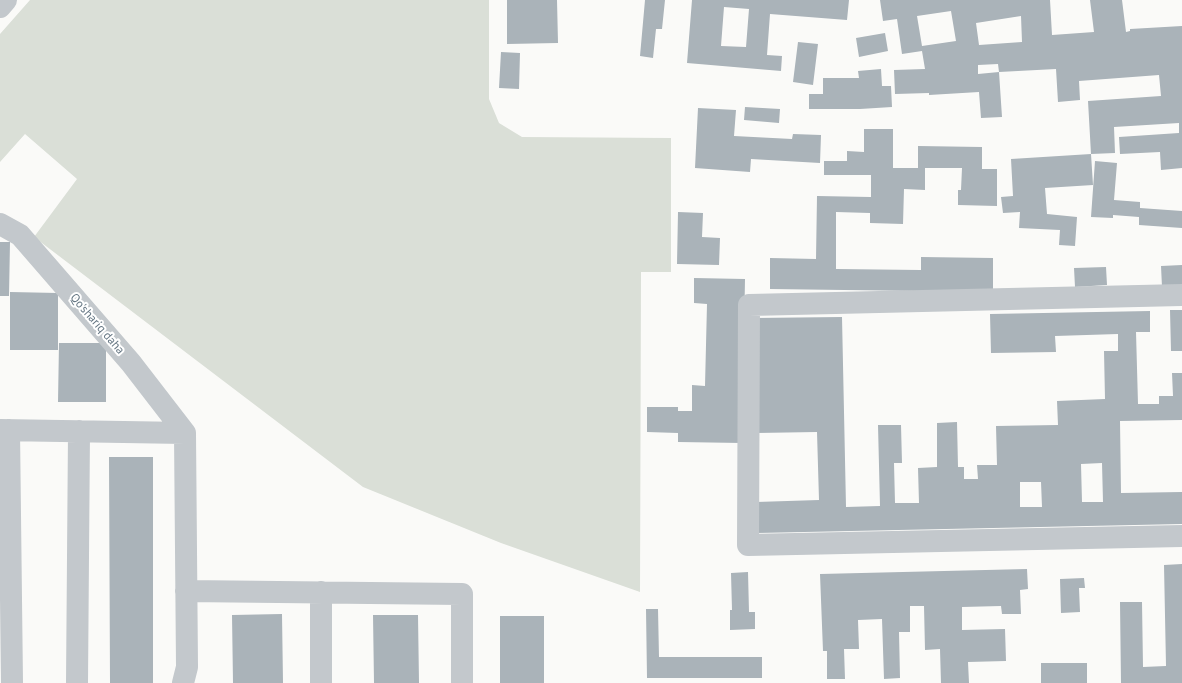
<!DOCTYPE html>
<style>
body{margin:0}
canvas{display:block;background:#fafaf8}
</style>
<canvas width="1182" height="683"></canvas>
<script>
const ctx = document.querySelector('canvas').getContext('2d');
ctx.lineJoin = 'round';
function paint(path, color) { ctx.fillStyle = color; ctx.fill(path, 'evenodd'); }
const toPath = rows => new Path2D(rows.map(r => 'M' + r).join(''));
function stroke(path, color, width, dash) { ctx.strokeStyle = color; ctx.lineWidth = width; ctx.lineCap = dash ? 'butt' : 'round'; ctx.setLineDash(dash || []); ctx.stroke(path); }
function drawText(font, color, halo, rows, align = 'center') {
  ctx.font = font + ' "PT Sans",sans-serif'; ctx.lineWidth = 4; ctx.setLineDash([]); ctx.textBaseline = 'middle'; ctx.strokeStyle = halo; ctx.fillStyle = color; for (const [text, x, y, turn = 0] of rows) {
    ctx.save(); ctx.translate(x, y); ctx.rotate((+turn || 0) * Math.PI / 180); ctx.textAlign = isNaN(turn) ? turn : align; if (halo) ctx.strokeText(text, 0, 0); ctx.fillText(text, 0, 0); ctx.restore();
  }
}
paint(toPath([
 [30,0,489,0,489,99,499,123,522,137,671,138,671,272,641,272,640,592,501,543,363,487,34,237,77,179,25,134,0,162,0,34]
]), '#dadfd7');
paint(toPath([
 [507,0,557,0,558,43,507,44],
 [645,0,665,0,662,29,656,29,653,58,640,56],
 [692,0,849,0,847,20,770,14,767,55,782,56,781,71,687,63],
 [724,7,749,9,746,47,721,46],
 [880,0,1050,0,1052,35,1094,32,1090,0,1122,0,1126,32,1130,31,1130,29,1182,26,1182,168,1161,170,1160,152,1120,154,1119,137,1179,133,1179,123,1114,127,1115,153,1091,154,1088,101,1161,96,1159,75,1079,81,1080,100,1058,102,1056,69,999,72,998,64,978,65,978,74,999,72,1002,117,981,118,979,92,929,95,929,93,895,94,894,70,925,69,922,51,902,54,897,19,883,21],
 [951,11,956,41,922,46,917,16],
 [1021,16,1022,42,979,45,976,23],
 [885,33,888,51,859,57,856,38],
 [798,42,818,44,813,85,793,82],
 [501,52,520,53,519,89,499,88],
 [881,69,882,86,891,86,892,107,860,109,809,109,809,94,823,94,823,78,859,78,858,71],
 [745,107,780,109,779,123,744,120],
 [698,108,736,110,734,136,792,139,793,134,821,135,820,163,751,159,750,172,695,168],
 [864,129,893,129,893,168,918,168,918,146,982,147,982,169,997,169,997,206,958,205,958,190,961,190,962,168,925,168,925,190,904,189,903,224,870,223,870,213,836,212,836,269,921,270,921,257,993,258,993,292,770,289,770,258,816,259,817,196,871,197,871,175,824,175,824,161,847,161,847,151,864,152],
 [1091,154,1093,185,1045,188,1047,214,1077,217,1075,246,1059,245,1060,230,1019,228,1020,212,1003,213,1001,197,1013,196,1011,159],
 [1095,161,1117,163,1114,200,1140,202,1140,208,1182,211,1182,228,1139,225,1139,217,1113,215,1113,218,1091,217],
 [678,212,703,213,702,237,720,238,719,265,677,264],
 [0,242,10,242,9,296,0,296],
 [1182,265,1182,286,1162,287,1161,266],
 [1106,267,1107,285,1075,287,1074,268],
 [694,278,745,279,742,443,678,442,678,433,647,432,647,407,678,407,678,411,692,411,692,385,705,386,707,304,694,303],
 [10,292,58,293,58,350,10,350],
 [1170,310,1182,310,1182,351,1171,351],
 [1150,311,1150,332,1136,332,1138,404,1159,404,1159,396,1173,396,1172,373,1182,373,1182,420,1120,421,1121,493,1182,492,1182,524,757,533,756,502,819,500,817,432,756,433,754,318,842,317,846,507,880,506,878,425,901,425,902,463,894,463,895,503,919,503,918,468,937,467,937,423,957,422,958,467,964,467,964,479,978,479,977,465,997,465,996,426,1058,425,1057,401,1105,399,1104,351,1118,351,1118,334,1055,336,1056,352,991,353,990,314],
 [1102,463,1103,502,1082,502,1081,464],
 [1020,482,1041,482,1042,507,1020,507],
 [59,343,106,343,106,402,58,402],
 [109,457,153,457,153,683,110,683],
 [1182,564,1182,683,1121,683,1120,602,1142,602,1143,667,1166,666,1164,565],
 [1027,569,1028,589,1020,590,1021,614,1002,614,1001,606,962,607,962,630,1005,629,1006,661,968,662,969,683,941,683,940,649,925,650,924,606,910,606,910,632,899,632,900,678,884,679,882,619,858,620,859,649,844,649,845,679,827,679,827,651,823,651,820,574],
 [748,572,749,612,755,612,755,629,730,630,730,610,732,610,731,573],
 [1084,578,1085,588,1079,588,1080,612,1061,613,1060,579],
 [646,609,658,609,659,657,762,657,762,678,647,678],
 [282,614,283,683,233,683,232,615],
 [373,615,418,615,419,683,374,683],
 [500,616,544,616,544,683,500,683],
 [1041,663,1087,663,1087,683,1041,683]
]), '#aab3b9');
stroke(toPath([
 [0,7,6,0],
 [0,224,20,235,131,363,185,433],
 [1182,295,749,305,748,545,1182,536],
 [0,430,185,433,187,667,183,683],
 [9,430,12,683],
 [186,591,462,594,462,683],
 [321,592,321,683],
 [77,683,79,431]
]), '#c3c8cc', 22);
drawText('12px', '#657683', '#fff', [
 ["Qo'shariq daha",97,324,49]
]);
</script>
